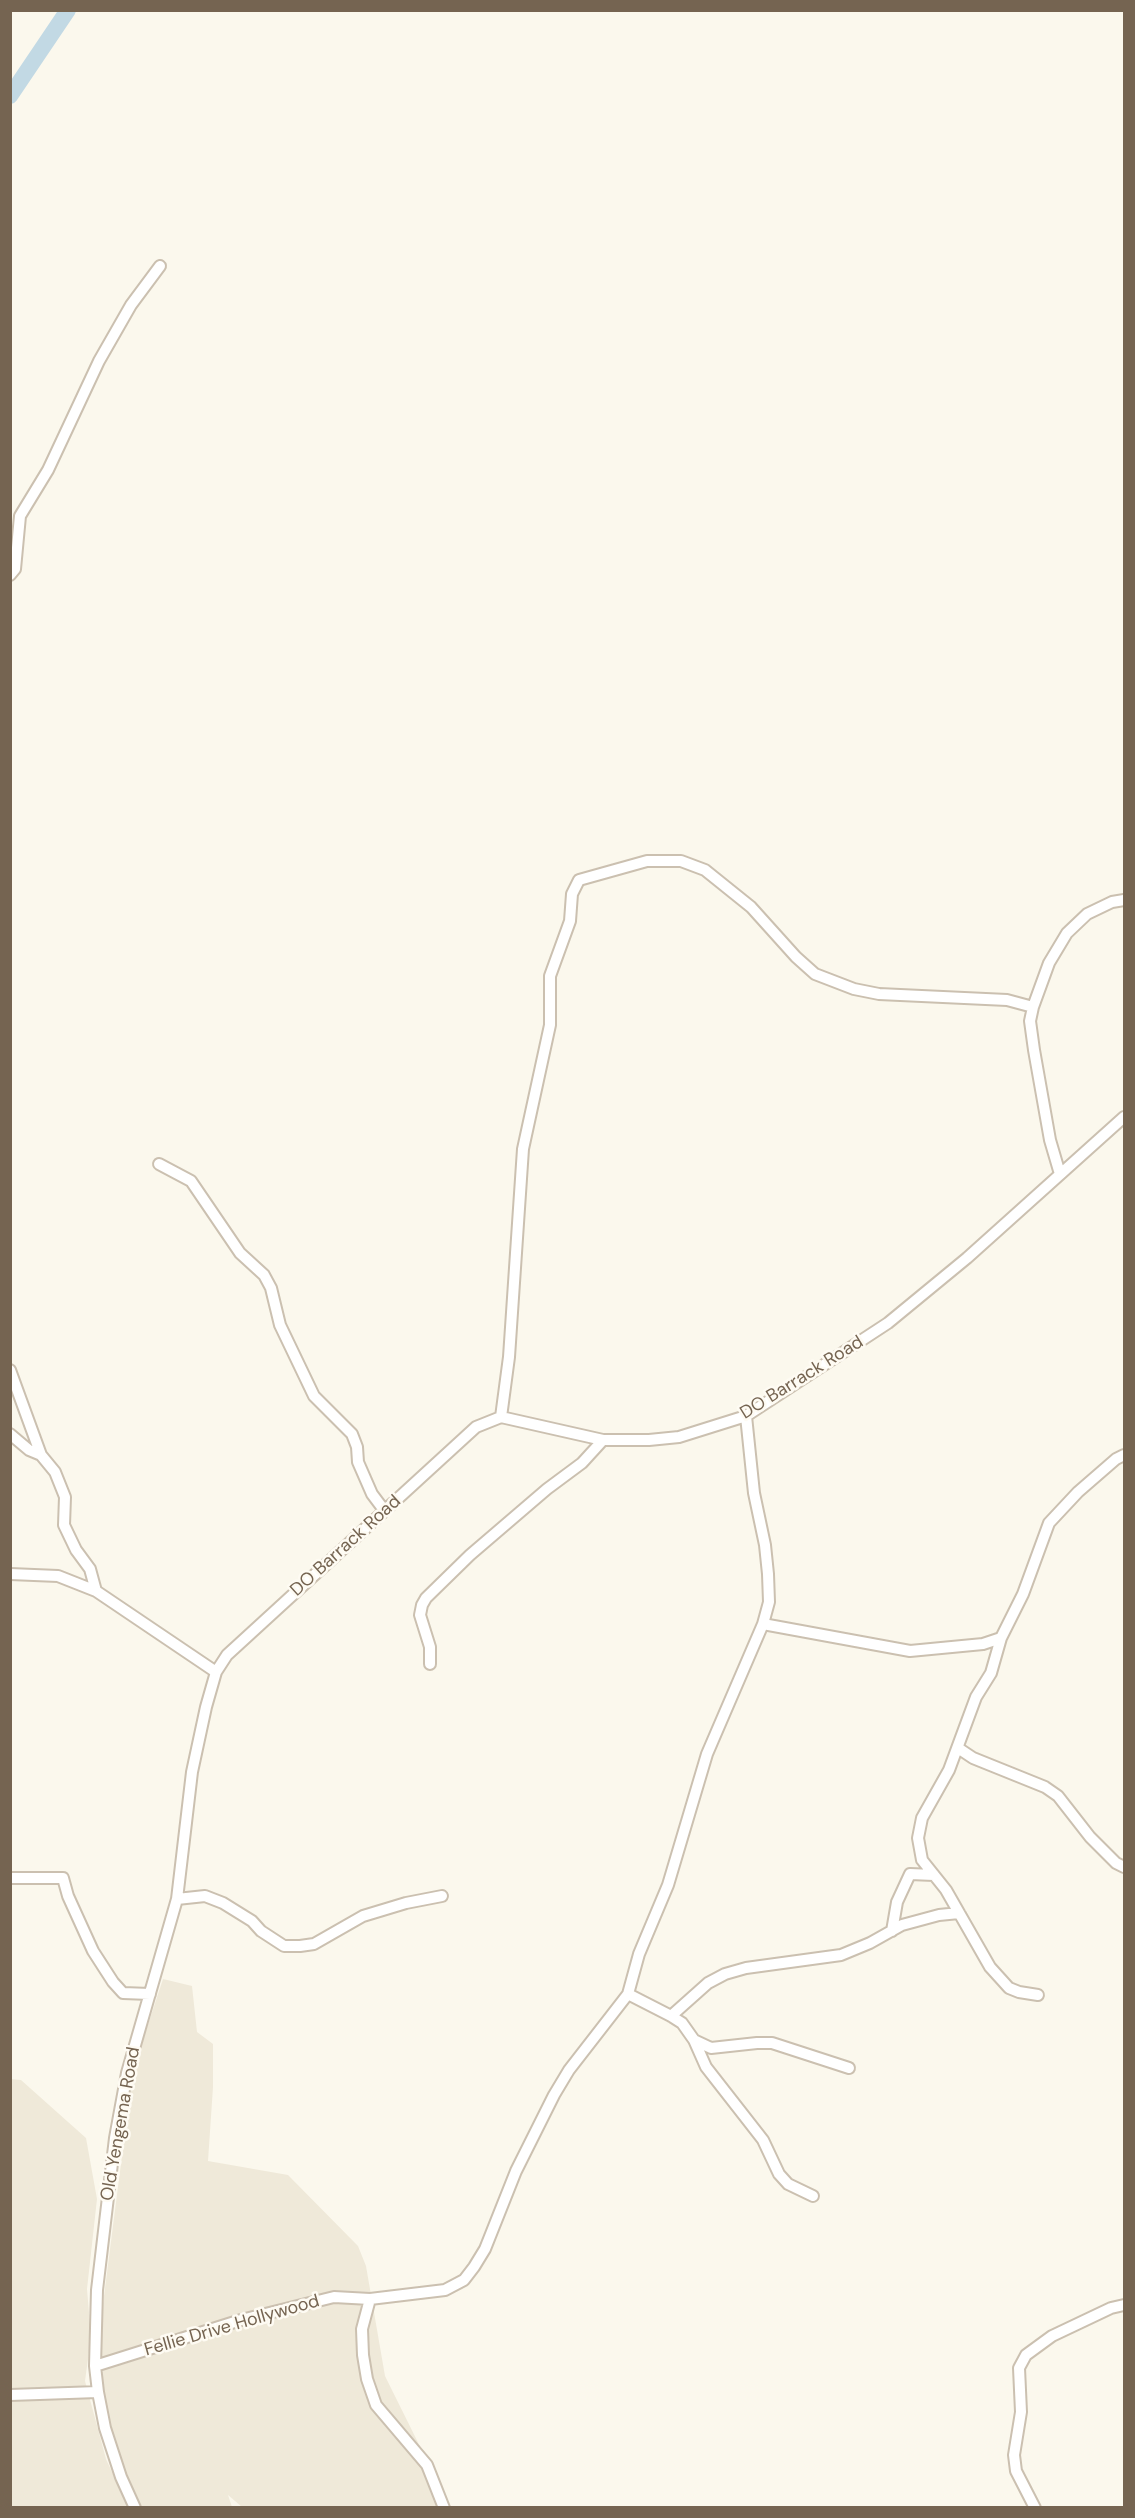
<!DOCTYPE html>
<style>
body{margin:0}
#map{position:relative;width:1135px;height:2518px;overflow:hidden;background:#fbf8ed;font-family:"DM Sans",sans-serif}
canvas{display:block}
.frame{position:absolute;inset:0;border:12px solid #756451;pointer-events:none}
</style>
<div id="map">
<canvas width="1135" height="2518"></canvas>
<div class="frame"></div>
</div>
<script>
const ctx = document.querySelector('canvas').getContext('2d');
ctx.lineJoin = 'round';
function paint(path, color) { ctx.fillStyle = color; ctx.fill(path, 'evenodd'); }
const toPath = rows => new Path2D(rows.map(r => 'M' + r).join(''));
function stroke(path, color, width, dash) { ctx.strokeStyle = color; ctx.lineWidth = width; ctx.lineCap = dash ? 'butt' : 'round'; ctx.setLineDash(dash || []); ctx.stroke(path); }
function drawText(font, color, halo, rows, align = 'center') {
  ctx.font = font + ' "DM Sans",sans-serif'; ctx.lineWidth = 5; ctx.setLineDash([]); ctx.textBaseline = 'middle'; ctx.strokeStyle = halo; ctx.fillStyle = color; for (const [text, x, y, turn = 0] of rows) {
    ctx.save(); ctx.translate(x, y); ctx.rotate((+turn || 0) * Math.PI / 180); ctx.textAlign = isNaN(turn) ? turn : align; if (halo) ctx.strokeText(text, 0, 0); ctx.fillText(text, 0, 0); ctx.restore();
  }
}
paint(toPath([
 [163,1979,192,1986,197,2032,213,2044,213,2087,208,2161,288,2175,358,2246,366,2266,385,2376,450,2507,242,2507,228,2495,232,2507,140,2507,130,2492,109,2427,95,2366,133,2070],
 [10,2079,21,2080,86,2138,97,2199,87,2289,91,2337,85,2381,106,2459,128,2507,11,2507]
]), '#efe9d9');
stroke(toPath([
 [10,96,68,10]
]), '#c2d9e4', 16);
const minor = toPath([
 [10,575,15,569,20,516,48,470,99,361,131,305,160,266],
 [159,1164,191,1181,240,1253,264,1275,271,1288,280,1325,314,1396,352,1434,357,1447,358,1462,372,1494,384,1510],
 [1060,1174,1050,1140,1034,1050,1030,1021,1033,1007,1049,963,1067,933,1087,914,1112,902,1124,900],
 [10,1370,41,1455,55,1472,65,1497,64,1525,76,1550,90,1569,96,1591],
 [501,1417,509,1357,523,1149,550,1025,550,976,570,921,572,894,579,880,647,861,681,861,705,870,751,907,796,957,815,974,854,989,879,994,1007,1000,1033,1007],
 [10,1434,29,1450,41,1455],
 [10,1574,58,1576,96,1591,216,1672],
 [763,1624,910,1651,983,1644,1001,1638],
 [430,1664,430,1647,420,1615,422,1605,426,1598,470,1555,547,1489,582,1463,603,1440],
 [958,1748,973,1758,1045,1787,1058,1796,1090,1837,1116,1863,1124,1867],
 [10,1878,63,1878,68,1896,93,1951,113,1982,123,1993,150,1994],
 [177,1899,205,1896,223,1903,252,1921,261,1931,284,1946,300,1946,314,1944,363,1916,406,1903,442,1896],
 [892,1931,897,1902,910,1874,934,1875],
 [628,1994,671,2016,682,2023,694,2040,711,2048,757,2043,772,2043,849,2068],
 [1038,1995,1019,1992,1009,1988,990,1967,946,1890,922,1860,918,1838,922,1818,949,1770,976,1697,991,1673,1001,1638,1023,1594,1049,1523,1078,1492,1116,1459,1124,1455],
 [671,2016,708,1983,725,1974,746,1968,841,1955,870,1943,902,1925,939,1915,959,1913],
 [694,2040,706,2067,763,2140,779,2174,788,2184,813,2196],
 [370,2299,362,2329,363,2355,367,2379,376,2405,427,2465,444,2508],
 [95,2366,241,2320,334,2297,370,2299,445,2290,464,2280,474,2267,485,2249,516,2171,554,2095,569,2070,628,1994,639,1954,668,1885,707,1754,763,1624,769,1602,768,1574,765,1545,754,1493,746,1416],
 [10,2395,98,2392],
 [135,2508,121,2477,105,2428,98,2392,95,2366,97,2290,115,2138,127,2073,177,1899,192,1772,206,1707,216,1672,227,1655,476,1427,501,1417,603,1440,649,1440,679,1437,746,1416,888,1323,967,1258,1124,1117],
 [1035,2508,1016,2471,1014,2455,1021,2412,1019,2368,1026,2355,1052,2336,1111,2308,1124,2305]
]);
stroke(minor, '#cbc0b0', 14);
stroke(minor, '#fff', 10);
drawText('18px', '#756451', '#fefbf3', [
 ["DO Barrack Road",802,1378,-32],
 ["DO Barrack Road",346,1546,-42],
 ["Old Yengema Road",121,2124,-80],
 ["Fellie Drive Hollywood",232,2326,-16]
]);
</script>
